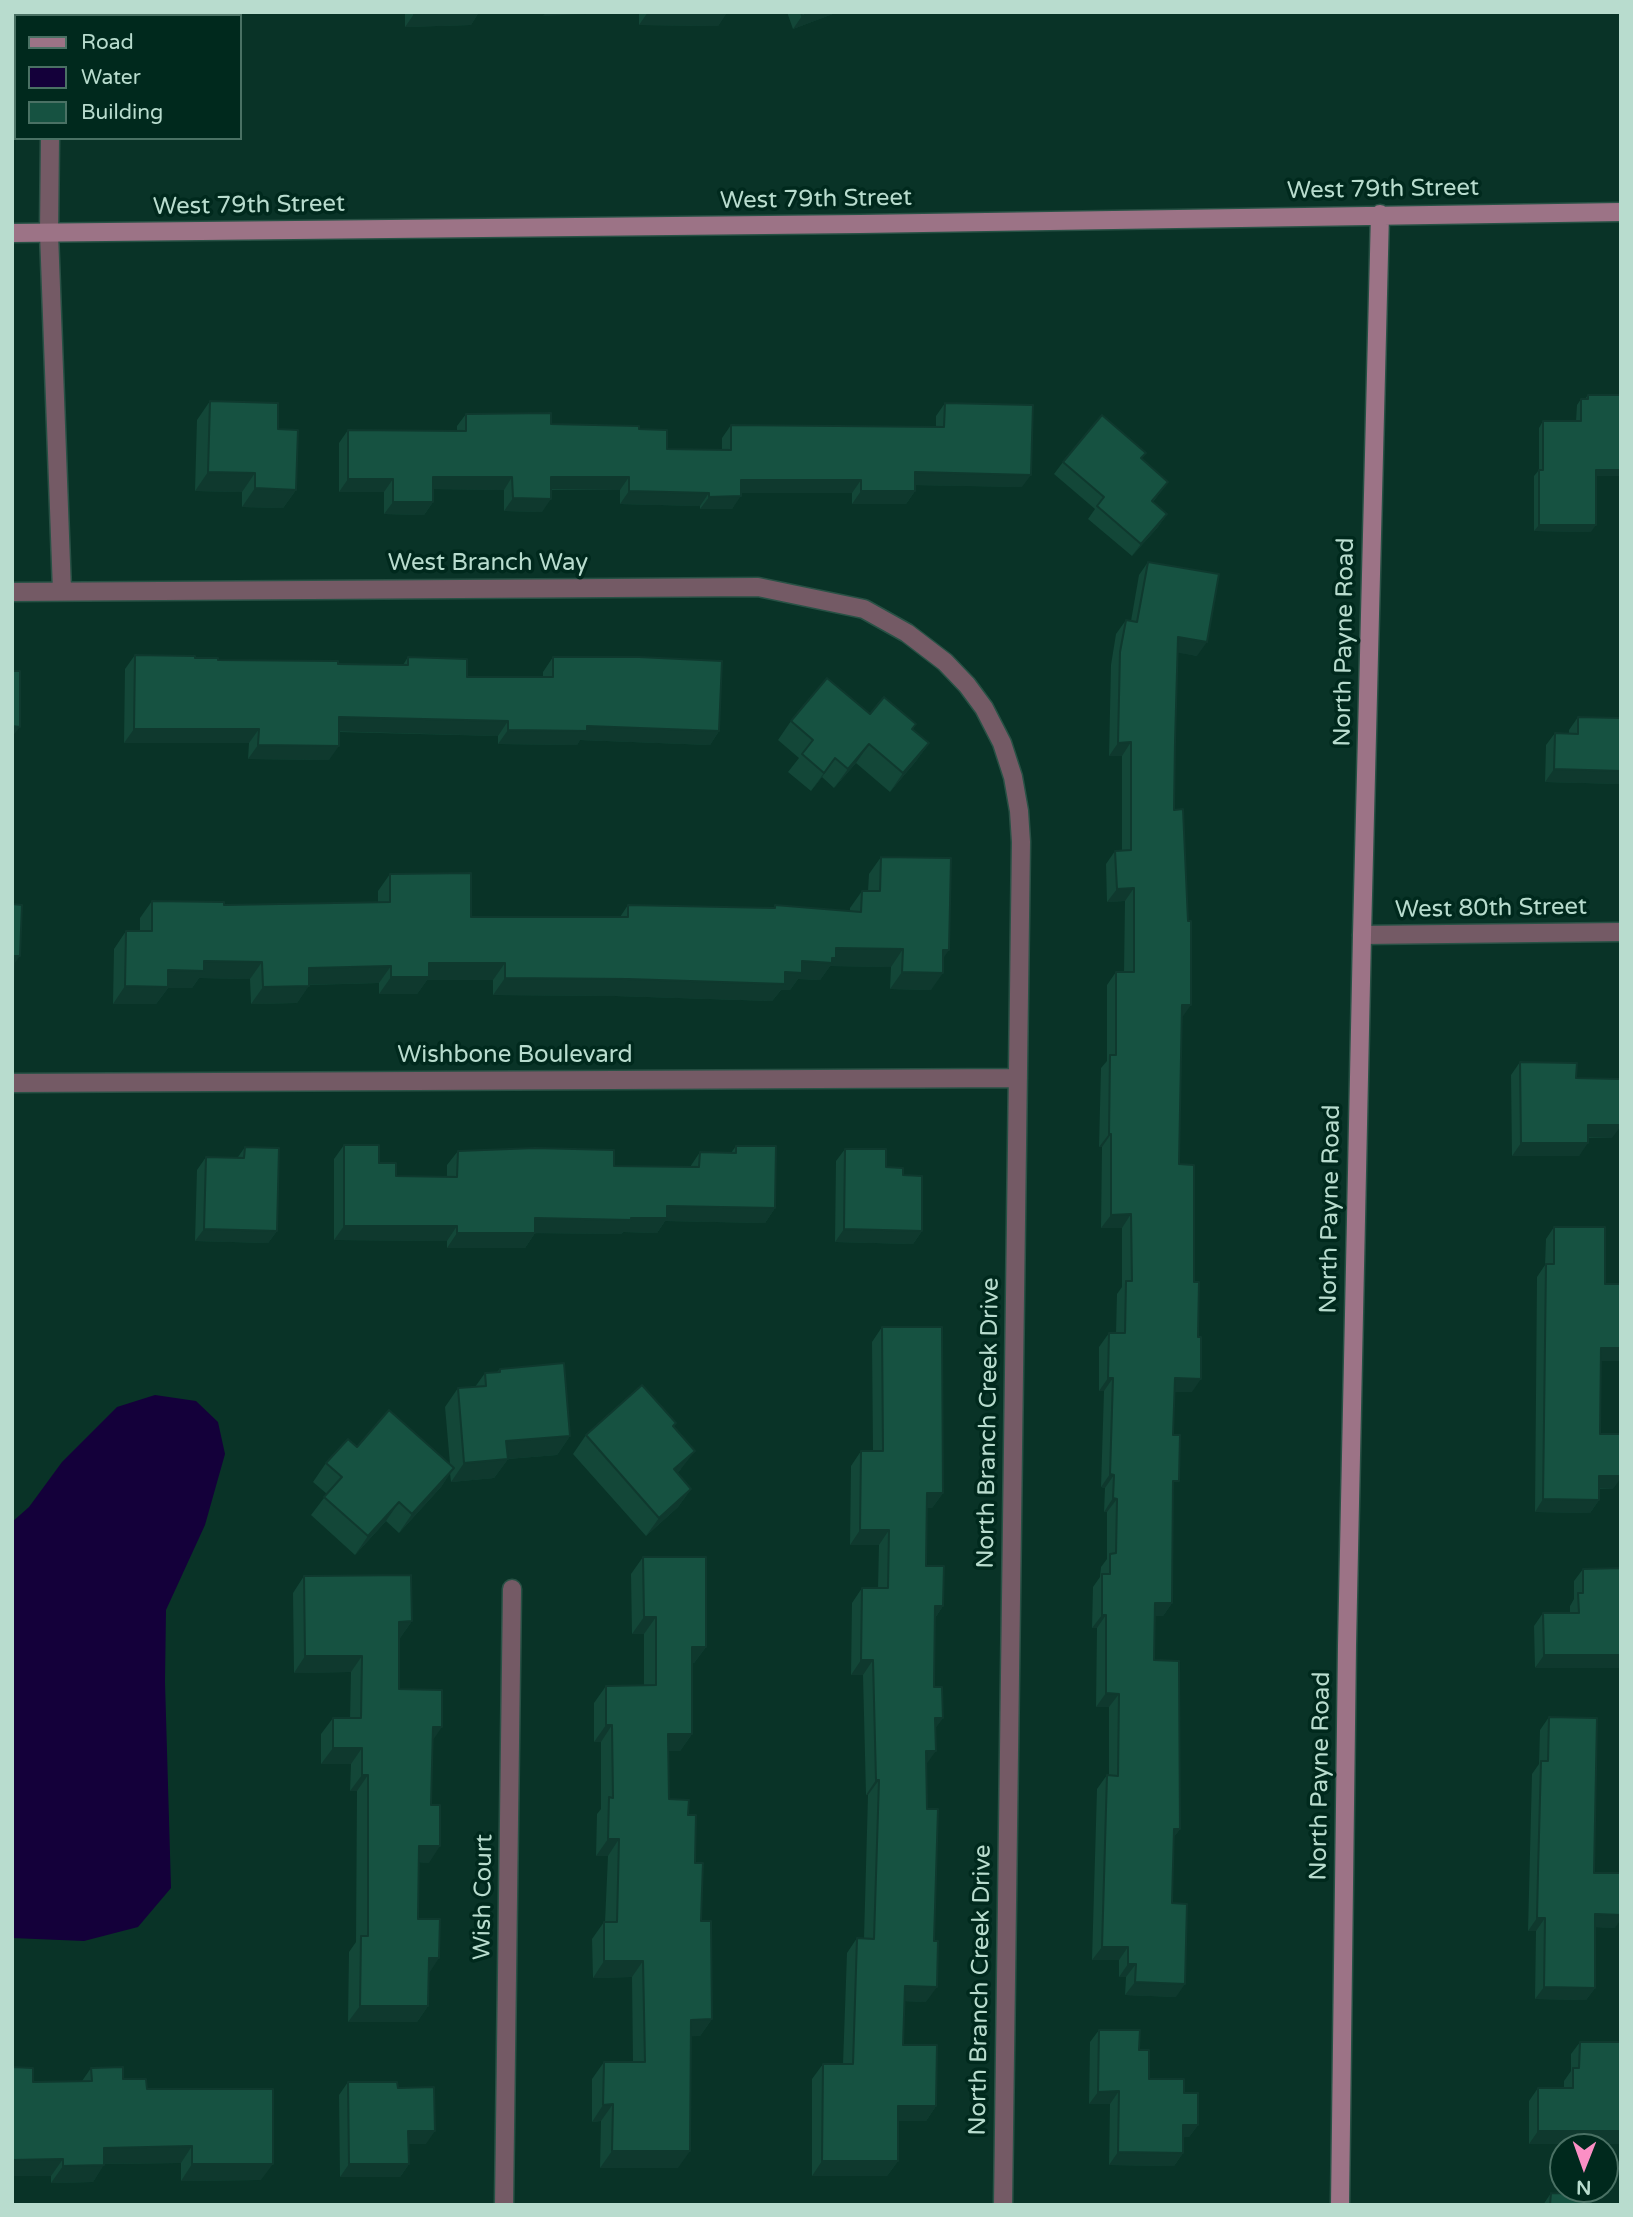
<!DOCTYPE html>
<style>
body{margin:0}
#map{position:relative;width:1633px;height:2217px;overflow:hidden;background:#093327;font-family:"Varela Round",sans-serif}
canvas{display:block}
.frame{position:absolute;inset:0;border:14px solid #b8dcce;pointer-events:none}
.legend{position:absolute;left:14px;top:14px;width:228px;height:126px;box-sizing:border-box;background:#00291d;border:2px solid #4a7164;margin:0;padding:9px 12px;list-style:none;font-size:21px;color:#b8dcce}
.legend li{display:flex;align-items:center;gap:14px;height:35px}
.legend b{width:35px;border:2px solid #4a7164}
.north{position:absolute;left:1549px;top:2133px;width:70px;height:70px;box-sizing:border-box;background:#00291d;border:2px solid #4a7164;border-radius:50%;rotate:181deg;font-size:19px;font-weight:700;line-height:28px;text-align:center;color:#b8dcce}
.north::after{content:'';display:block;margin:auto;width:24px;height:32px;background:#fb8fc5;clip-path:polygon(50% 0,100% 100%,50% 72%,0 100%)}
</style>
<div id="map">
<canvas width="1633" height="2217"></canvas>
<div class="frame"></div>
<ul class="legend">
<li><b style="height:9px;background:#9c7386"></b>Road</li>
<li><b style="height:19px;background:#14003a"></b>Water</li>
<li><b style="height:19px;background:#165241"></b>Building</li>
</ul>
<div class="north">N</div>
</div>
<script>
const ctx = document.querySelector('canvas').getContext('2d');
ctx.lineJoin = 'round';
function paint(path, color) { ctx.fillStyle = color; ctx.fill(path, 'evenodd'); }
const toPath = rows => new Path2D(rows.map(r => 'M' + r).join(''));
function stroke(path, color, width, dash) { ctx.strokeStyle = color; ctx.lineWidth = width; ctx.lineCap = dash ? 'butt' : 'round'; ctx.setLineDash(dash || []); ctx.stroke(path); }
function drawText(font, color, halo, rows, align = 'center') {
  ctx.font = font + ' "Varela Round",sans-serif'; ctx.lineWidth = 7; ctx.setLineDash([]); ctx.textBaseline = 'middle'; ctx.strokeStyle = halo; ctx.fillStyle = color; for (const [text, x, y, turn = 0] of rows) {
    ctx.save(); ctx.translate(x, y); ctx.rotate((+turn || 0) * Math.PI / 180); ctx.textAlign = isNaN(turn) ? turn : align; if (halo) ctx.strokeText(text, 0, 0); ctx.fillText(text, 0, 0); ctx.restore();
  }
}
paint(toPath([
 [155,1395,196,1401,218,1422,225,1454,205,1525,166,1610,165,1682,171,1888,138,1927,84,1941,12,1938,12,1522,29,1507,62,1462,117,1407]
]), '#14003a');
const street = toPath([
 [52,16,52,12],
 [50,138,49,233,62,591],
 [12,592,758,587,864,609,907,633,945,662,967,685,984,708,1002,743,1013,777,1019,811,1021,842,1003,2205],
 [1362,935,1621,932],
 [12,1083,1018,1078],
 [504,2205,512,1589]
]);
const secondary = toPath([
 [12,233,860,224,1621,212],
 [1340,2205,1347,1645,1362,935,1380,214]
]);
stroke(street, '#285145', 21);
stroke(secondary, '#285145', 21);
stroke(street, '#745a65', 18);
stroke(secondary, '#9c7386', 18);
paint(toPath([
 [405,12,479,12,471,25,405,27],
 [639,12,727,12,718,26,639,25],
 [787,12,838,12,793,29],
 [1588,395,1621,476,1596,476,1591,532,1534,531,1534,476,1539,470,1539,428,1543,421,1576,421,1577,405,1581,399,1585,399],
 [210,401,278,429,296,490,283,508,242,507,242,492,195,491,197,420],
 [945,403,1022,487,915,485,915,491,906,504,852,504,852,493,741,493,732,509,700,509,700,506,620,504,620,490,551,490,542,512,504,511,504,490,433,489,433,502,424,515,384,514,384,492,339,492,339,443,348,430,457,431,457,426,466,414,551,424,639,429,667,449,722,450,722,438,731,425,936,427,936,416],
 [1141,459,1168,482,1153,502,1167,514,1158,527,1132,556,1088,519,1095,509,1054,474,1063,462],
 [1148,562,1197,656,1177,652,1175,742,1174,810,1181,1019,1179,1164,1192,1392,1175,1392,1173,1435,1172,1603,1163,1616,1155,1616,1154,1660,1180,1829,1173,1838,1172,1903,1176,1997,1125,1995,1126,1977,1119,1977,1119,1960,1092,1960,1097,1789,1107,1775,1109,1775,1109,1707,1096,1707,1097,1628,1092,1628,1093,1587,1100,1577,1101,1567,1107,1559,1107,1512,1104,1512,1105,1488,1101,1487,1104,1391,1099,1391,1099,1347,1109,1333,1116,1333,1117,1294,1122,1287,1122,1228,1101,1228,1102,1147,1099,1147,1101,1068,1107,1061,1107,985,1116,972,1124,972,1125,901,1107,902,1106,864,1115,851,1122,851,1122,756,1109,756,1111,665,1116,634,1126,620,1131,621,1139,575],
 [135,655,218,660,403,665,408,657,467,677,543,677,543,672,553,657,719,731,710,745,580,740,577,745,498,744,498,736,339,732,329,760,248,759,249,743,124,743,125,669],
 [870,714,916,724,913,729,929,743,916,761,890,792,856,763,834,788,822,777,811,791,788,772,799,758,778,740,791,721],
 [1578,717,1621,718,1621,784,1545,782,1546,745,1555,733,1569,733,1569,730],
 [881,857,943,959,931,990,890,989,891,967,830,966,820,980,798,979,790,990,781,990,772,1001,615,996,493,995,493,980,427,980,417,994,379,994,379,983,309,985,297,1003,251,1004,250,979,199,978,192,988,168,988,156,1004,113,1004,114,949,126,931,140,931,140,918,152,901,224,905,378,902,378,891,390,874,471,917,620,917,628,905,773,908,775,905,850,911,850,908,862,891,868,891,869,874],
 [1520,1062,1576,1078,1612,1138,1588,1138,1579,1156,1512,1156,1511,1075],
 [344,1145,379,1163,396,1176,447,1177,447,1165,458,1151,614,1166,690,1167,700,1152,731,1153,736,1146,775,1208,765,1223,665,1221,657,1233,623,1232,621,1234,535,1233,525,1248,447,1248,447,1241,334,1240,334,1159],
 [245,1147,277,1231,268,1243,195,1241,197,1170,206,1157,238,1157],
 [845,1149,903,1175,922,1231,913,1244,835,1242,836,1161],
 [1554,1227,1605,1284,1621,1361,1601,1361,1600,1434,1613,1489,1599,1489,1599,1500,1590,1513,1535,1512,1537,1277,1545,1265,1546,1239],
 [882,1327,943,1493,932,1508,927,1508,926,1566,943,1606,935,1618,934,1687,943,1718,935,1728,926,1765,926,2002,904,2001,903,2045,936,2106,926,2121,898,2121,898,2161,887,2176,812,2176,812,2079,823,2064,843,2064,847,1953,857,1938,864,1938,868,1795,866,1795,863,1675,851,1675,852,1603,862,1588,878,1588,879,1545,850,1545,851,1466,861,1451,873,1451,872,1342],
 [500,1369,570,1436,557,1455,508,1459,494,1478,451,1482,450,1473,441,1487,399,1533,386,1521,355,1555,311,1515,327,1494,313,1482,326,1463,357,1447,450,1464,445,1407,458,1388,475,1387,485,1373,497,1372],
 [586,1435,681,1469,677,1473,691,1489,678,1507,646,1536,573,1454],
 [643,1557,706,1647,694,1663,692,1663,692,1734,680,1751,668,1751,669,1799,688,1815,695,1863,712,2019,700,2036,691,2036,678,2168,600,2168,601,2121,592,2122,592,2079,604,2062,633,2062,632,1977,593,1978,592,1939,604,1922,605,1922,608,1856,596,1856,597,1814,601,1809,601,1742,594,1742,594,1703,606,1686,644,1685,644,1634,632,1634,631,1574],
 [1621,1568,1535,1668,1534,1626,1543,1613,1570,1613,1570,1606,1574,1599,1574,1581,1583,1569],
 [304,1576,412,1621,400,1638,399,1638,399,1689,433,1740,429,1863,419,1862,418,1919,429,1973,428,2006,417,2022,348,2022,349,1952,356,1942,357,1791,350,1791,351,1764,321,1764,321,1734,333,1718,350,1718,351,1672,294,1673,293,1593],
 [1549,1717,1594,1873,1615,1928,1595,1927,1595,1988,1586,2000,1535,1999,1536,1931,1528,1931,1532,1774,1539,1764,1540,1730],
 [1099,2030,1139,2050,1149,2079,1184,2093,1198,2125,1189,2137,1183,2137,1183,2153,1174,2166,1109,2165,1110,2104,1089,2104,1090,2042],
 [1580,2042,1621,2042,1621,2144,1529,2144,1529,2101,1538,2088,1564,2088,1564,2081,1571,2071,1571,2054],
 [12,2067,33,2082,82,2081,91,2068,123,2079,147,2089,261,2180,181,2181,181,2163,104,2164,93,2182,51,2183,51,2176,12,2176],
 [348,2082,398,2088,426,2144,409,2144,409,2164,400,2177,340,2177,339,2095],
 [1551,2193,1591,2205,1543,2205]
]), '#134738');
paint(toPath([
 [170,12,237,12,235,16,168,16],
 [479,12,471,25,405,27,414,14],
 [546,12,628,12,543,16],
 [648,12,727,13,718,26,639,25],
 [813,12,838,12,793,29,802,16],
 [1596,470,1621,470,1621,476,1591,476],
 [208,472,255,473,242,492,195,491],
 [915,472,1031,475,1022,487,907,485],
 [433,477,512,477,504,490,424,489],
 [551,477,629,477,620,490,542,489],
 [348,479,393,479,384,492,339,492],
 [741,480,861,480,852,493,732,493],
 [255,488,296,490,283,508,242,507],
 [629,491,709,493,700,506,620,504],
 [861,491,915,491,906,504,852,504],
 [741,496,732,509,700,509,709,497],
 [513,498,551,499,542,512,504,511],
 [393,502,433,502,424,515,384,514],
 [1167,514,1158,527,1132,556,1141,544],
 [1539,525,1596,525,1591,532,1534,531],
 [1178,637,1207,642,1197,656,1168,651],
 [339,717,508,721,498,736,329,731],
 [12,726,20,727,12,737],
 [587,726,719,731,710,745,580,740,577,745,498,744,508,730],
 [134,729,259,729,249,743,124,743],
 [1131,742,1122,756,1109,756,1118,743],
 [929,743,916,761,890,792,903,773],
 [869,744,856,763,834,788,848,769],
 [258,745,339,746,329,760,248,759],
 [835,758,822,777,811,791,824,773],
 [1554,769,1621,771,1621,784,1545,782],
 [1134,888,1125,901,1107,902,1117,889],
 [836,948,903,949,891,967,830,966,820,980,798,979,790,990,781,990,772,1001,615,996,493,995,505,978,785,972,802,961],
 [943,950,949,950,937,967],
 [14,956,20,956,12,967],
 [204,961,262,962,250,979,199,978,192,988,168,988,156,1004,113,1004,125,986,168,970],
 [429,963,505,963,493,980,427,980,417,994,379,994,391,977],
 [391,966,379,983,297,985,309,968],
 [902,972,943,973,931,990,890,989],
 [309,986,297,1003,251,1004,263,987],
 [1182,1005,1191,1005,1181,1019],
 [1588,1125,1621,1125,1621,1126,1612,1138,1579,1137],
 [1109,1134,1111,1134,1102,1147,1099,1147],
 [1521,1143,1588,1143,1579,1156,1512,1156],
 [667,1206,775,1208,765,1223,665,1221,657,1233,623,1232,621,1234,525,1233,535,1218,631,1218],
 [1131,1214,1122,1228,1101,1228,1111,1215],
 [344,1226,457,1226,447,1241,334,1240],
 [204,1229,277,1231,268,1243,195,1241],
 [844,1229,922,1231,913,1244,835,1242],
 [457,1233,535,1233,525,1248,447,1248],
 [1601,1348,1621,1348,1621,1361,1593,1361],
 [1108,1378,1113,1378,1104,1391,1099,1391],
 [1175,1378,1201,1379,1192,1392,1166,1392],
 [570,1436,557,1455,493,1460,506,1441],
 [695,1451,681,1469,660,1488,674,1469],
 [508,1459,494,1478,451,1482,464,1463],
 [454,1468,441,1487,399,1533,412,1514],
 [1110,1474,1114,1475,1105,1488,1101,1487],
 [1599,1476,1621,1476,1621,1478,1613,1489,1590,1488],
 [691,1489,678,1507,646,1536,659,1518],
 [927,1493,943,1493,932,1508,916,1508],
 [1113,1498,1117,1499,1107,1512,1104,1512],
 [1543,1499,1599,1500,1590,1513,1535,1512],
 [399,1502,386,1521,355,1555,368,1536],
 [860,1530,889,1530,879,1545,850,1545],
 [1155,1603,1172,1603,1163,1616,1146,1616],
 [935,1606,943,1606,933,1621],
 [1102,1615,1106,1615,1097,1628,1092,1628],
 [644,1617,656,1617,644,1634,632,1634],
 [412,1621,400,1638,387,1638,399,1622],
 [692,1647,706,1647,694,1663,681,1663],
 [1544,1655,1621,1655,1621,1668,1535,1668],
 [305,1656,362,1656,351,1672,294,1673],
 [861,1660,873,1660,863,1675,851,1675],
 [1106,1693,1119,1694,1109,1707,1096,1707],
 [935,1718,943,1718,932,1733],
 [606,1725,612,1725,601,1742,594,1742],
 [433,1727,442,1727,431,1743],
 [668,1734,692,1734,680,1751,656,1751],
 [333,1748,362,1748,351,1764,321,1764],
 [926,1751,936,1751,925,1766],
 [362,1775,368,1775,357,1791,350,1791],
 [876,1780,879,1780,868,1795,866,1795],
 [1174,1829,1180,1829,1170,1842],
 [608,1839,619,1839,608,1856,596,1856],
 [419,1846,440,1846,429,1863,407,1862],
 [1595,1914,1621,1915,1621,1919,1615,1928,1587,1927],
 [1537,1918,1545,1918,1536,1931,1528,1931],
 [1102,1947,1128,1947,1119,1960,1092,1960],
 [429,1958,439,1958,428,1975],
 [604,1961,643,1961,632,1977,593,1978],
 [1128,1964,1136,1964,1126,1977,1119,1977],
 [1135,1982,1185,1984,1176,1997,1125,1995],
 [905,1986,937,1987,926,2002,894,2001],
 [1544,1987,1595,1988,1586,2000,1535,1999],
 [360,2006,428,2006,417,2022,348,2022],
 [712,2019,700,2036,679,2037,691,2020],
 [1119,2091,1110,2104,1089,2104,1098,2092],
 [613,2104,601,2121,592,2122,603,2105],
 [898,2106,936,2106,926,2121,888,2121],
 [1183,2125,1198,2125,1189,2137,1174,2138],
 [408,2131,435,2131,426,2144,400,2144],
 [1538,2131,1621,2131,1621,2144,1529,2144],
 [192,2146,181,2163,92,2164,104,2148],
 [612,2151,690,2151,678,2168,600,2168],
 [1118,2152,1183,2153,1174,2166,1109,2165],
 [63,2159,51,2176,12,2176,12,2160],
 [822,2161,898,2161,887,2176,812,2176],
 [192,2164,273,2164,261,2180,181,2181],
 [349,2164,409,2164,400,2177,340,2177],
 [104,2165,93,2182,51,2183,63,2166]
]), '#0f392e');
const building = toPath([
 [414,12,464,12,414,14,414,12],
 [652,12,727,12,727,13,652,12],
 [801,12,813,12,802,16,801,12],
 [1588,395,1621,395,1621,470,1596,470,1596,525,1539,525,1539,470,1543,470,1543,421,1581,421,1581,399,1588,399,1588,395],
 [210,401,278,403,278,429,298,430,296,490,255,488,255,473,208,472,210,401],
 [945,403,1033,405,1031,475,915,472,915,491,861,491,861,480,741,480,741,496,709,497,709,493,629,491,629,477,551,477,551,499,513,498,512,477,433,477,433,502,393,502,393,479,348,479,348,430,466,431,466,414,551,413,551,424,639,426,639,429,667,430,667,449,731,450,731,425,944,427,945,403],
 [1102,415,1146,453,1141,458,1168,482,1152,501,1167,514,1141,544,1097,506,1104,497,1063,462,1102,415],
 [1148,562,1219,574,1207,642,1178,637,1175,742,1174,810,1183,809,1188,921,1191,921,1191,1005,1182,1005,1179,1164,1194,1165,1194,1282,1199,1282,1198,1337,1201,1337,1201,1379,1175,1378,1173,1435,1180,1435,1179,1481,1173,1481,1172,1603,1155,1603,1154,1660,1179,1661,1180,1829,1174,1829,1172,1903,1187,1904,1185,1984,1135,1982,1136,1964,1128,1964,1128,1947,1102,1947,1107,1775,1118,1776,1119,1694,1106,1693,1106,1615,1102,1615,1102,1574,1110,1574,1110,1554,1116,1553,1117,1499,1113,1498,1114,1475,1110,1474,1113,1378,1108,1378,1109,1333,1125,1333,1126,1281,1132,1281,1131,1214,1111,1215,1111,1134,1109,1134,1110,1055,1116,1055,1116,972,1134,972,1134,888,1117,889,1115,851,1131,850,1131,742,1118,743,1120,652,1126,620,1137,622,1148,562],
 [135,655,195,656,195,658,218,658,218,660,338,661,338,664,408,665,408,657,467,659,467,677,553,677,553,657,639,657,722,661,719,731,587,726,587,731,508,730,508,721,339,717,339,746,258,745,259,729,134,729,135,655],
 [12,671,20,671,20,727,12,726,12,671],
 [827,678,870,714,884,697,916,724,912,729,929,743,903,773,869,744,848,769,835,758,824,773,802,754,813,740,791,721,827,678],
 [1578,717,1621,718,1621,771,1554,769,1555,733,1578,734,1578,717],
 [881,857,951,858,949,950,943,950,943,973,902,972,903,949,836,948,836,958,832,958,832,963,802,961,802,973,785,972,785,984,627,979,505,978,505,963,429,963,429,977,391,977,391,966,309,968,309,986,263,987,262,962,204,961,204,971,168,970,168,987,125,986,126,931,152,931,152,901,224,902,224,905,390,902,390,874,471,873,471,917,628,917,628,905,775,908,775,905,861,912,862,891,880,891,881,857],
 [12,904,22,905,20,956,14,956,13,989,12,904],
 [1520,1062,1577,1063,1576,1078,1621,1079,1621,1125,1588,1125,1588,1143,1521,1143,1520,1062],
 [344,1145,379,1145,379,1163,396,1163,396,1176,457,1177,458,1151,535,1148,614,1150,614,1166,699,1167,700,1152,736,1153,736,1146,776,1146,775,1208,667,1206,667,1218,631,1218,631,1220,535,1218,535,1233,457,1233,457,1226,344,1226,344,1145],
 [245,1147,279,1148,277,1231,204,1229,206,1157,244,1158,245,1147],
 [845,1149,886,1149,886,1167,903,1168,903,1175,922,1176,922,1231,844,1229,845,1149],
 [1554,1227,1605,1227,1605,1284,1621,1284,1621,1348,1601,1348,1600,1434,1621,1434,1621,1476,1599,1476,1599,1500,1543,1499,1546,1264,1554,1264,1554,1227],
 [882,1327,942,1327,943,1493,927,1493,926,1566,944,1566,943,1606,935,1606,934,1687,942,1687,943,1718,935,1718,936,1751,926,1751,927,1809,938,1809,934,1941,938,1941,937,1987,905,1986,903,2045,937,2045,936,2106,898,2106,898,2161,822,2161,823,2064,853,2064,857,1938,874,1939,879,1780,876,1780,873,1660,861,1660,862,1588,888,1588,889,1530,860,1530,861,1451,883,1451,882,1327],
 [564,1363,570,1436,506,1441,508,1459,464,1463,458,1388,486,1386,485,1373,500,1372,500,1369,564,1363],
 [642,1385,676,1423,673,1426,695,1451,674,1469,691,1489,659,1518,586,1435,642,1385],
 [389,1410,454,1468,412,1514,399,1502,368,1536,324,1497,342,1477,326,1463,348,1439,357,1447,389,1410],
 [643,1557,706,1557,706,1647,692,1647,692,1734,668,1734,669,1799,689,1800,688,1815,696,1815,695,1863,703,1863,701,1921,711,1921,712,2019,691,2020,690,2151,612,2151,613,2104,603,2105,604,2062,645,2062,643,1961,604,1961,604,1922,617,1922,619,1839,608,1839,609,1797,613,1798,612,1725,606,1725,606,1686,656,1685,656,1617,644,1617,643,1557],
 [1621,1568,1621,1655,1544,1655,1543,1613,1579,1613,1578,1593,1583,1593,1583,1569,1621,1568],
 [411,1575,412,1621,399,1622,399,1689,442,1690,442,1727,433,1727,431,1805,440,1805,440,1846,419,1846,418,1919,440,1919,439,1958,429,1958,428,2006,360,2006,361,1936,368,1936,368,1775,362,1775,362,1748,333,1748,333,1718,361,1718,362,1656,305,1656,304,1576,411,1575],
 [1549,1717,1597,1718,1594,1873,1621,1873,1621,1915,1595,1914,1595,1988,1544,1987,1545,1918,1537,1918,1538,1872,1541,1761,1548,1761,1549,1717],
 [1099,2030,1140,2030,1139,2050,1149,2050,1149,2079,1184,2079,1184,2093,1198,2093,1198,2125,1183,2125,1183,2153,1118,2152,1119,2091,1098,2092,1099,2030],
 [1580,2042,1621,2042,1621,2131,1538,2131,1538,2088,1573,2088,1573,2068,1579,2068,1580,2042],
 [12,2067,33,2068,33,2082,92,2081,91,2068,123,2067,123,2079,146,2079,147,2089,273,2089,273,2164,192,2164,192,2146,104,2148,104,2165,63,2166,63,2159,12,2160,12,2067],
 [348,2082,397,2082,398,2088,434,2087,435,2131,408,2131,409,2164,349,2164,348,2082],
 [1551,2193,1591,2194,1591,2205,1550,2205,1551,2193]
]);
paint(building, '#165241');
stroke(building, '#0f392e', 2);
drawText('24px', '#b8dcce', '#00291d', [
 ["West 79th Street",1383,190,-1],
 ["West 79th Street",816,200,-1],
 ["West 79th Street",249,206,-1],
 ["West Branch Way",488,564],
 ["North Payne Road",1345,642,-89],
 ["West 80th Street",1491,909,-1],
 ["Wishbone Boulevard",515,1056],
 ["North Payne Road",1331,1209,-89],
 ["North Branch Creek Drive",989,1423,-89],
 ["North Payne Road",1321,1776,-89],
 ["Wish Court",484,1897,-89],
 ["North Branch Creek Drive",981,1990,-89]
]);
</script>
